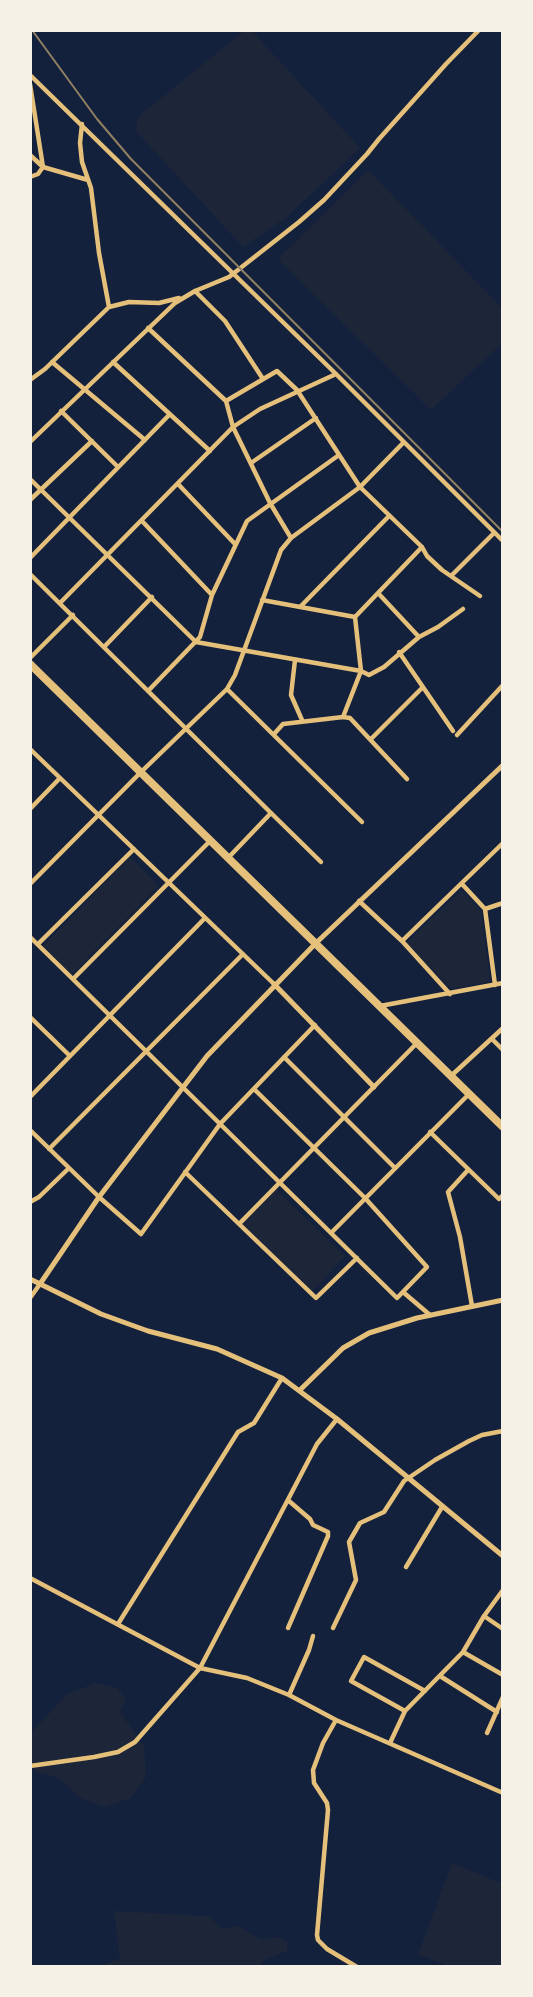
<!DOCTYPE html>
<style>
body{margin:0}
#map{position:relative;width:533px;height:1997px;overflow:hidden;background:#14213d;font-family:Inter,sans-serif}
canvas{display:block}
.frame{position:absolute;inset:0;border:32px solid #f6f1e7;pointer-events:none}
</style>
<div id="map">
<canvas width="533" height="1997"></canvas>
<div class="frame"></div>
</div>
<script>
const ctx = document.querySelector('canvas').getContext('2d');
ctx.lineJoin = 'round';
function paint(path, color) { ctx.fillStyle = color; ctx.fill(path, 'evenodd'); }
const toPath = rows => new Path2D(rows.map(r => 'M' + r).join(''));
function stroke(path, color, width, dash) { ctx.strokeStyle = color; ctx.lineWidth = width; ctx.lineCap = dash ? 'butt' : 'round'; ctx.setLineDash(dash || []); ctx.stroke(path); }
paint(toPath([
 [245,30,251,30,360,148,287,217,243,247,136,131,138,117],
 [368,170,503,309,503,339,501,344,431,410,278,259],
 [130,857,159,886,71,975,42,947],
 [462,890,481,911,490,981,452,989,405,943],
 [275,1189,345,1256,311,1292,241,1223],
 [96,1683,117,1688,126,1699,120,1712,144,1746,146,1777,131,1798,104,1807,79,1797,59,1778,36,1772,30,1760,30,1738,33,1731,67,1694],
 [452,1863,503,1884,503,1967,453,1967,418,1955],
 [114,1911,208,1916,222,1929,239,1926,261,1940,278,1937,287,1941,287,1951,264,1960,258,1967,103,1967,101,1966,120,1958]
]), '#1d2539');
stroke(toPath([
 [30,75,336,374,503,541],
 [30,84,43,167,38,174,30,177],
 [82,124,80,143,82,162,91,188,99,253,109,307],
 [30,155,43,167,88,180],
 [195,291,225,321,263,379],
 [148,328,226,401],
 [52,362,145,440],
 [113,362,210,451],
 [30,380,45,369,109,307,129,302,159,303,179,298],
 [61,411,118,467],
 [30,442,175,303,195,291,229,277,299,222,324,200,367,154,379,139,446,64,479,30],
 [251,463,316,418],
 [30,479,196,642,361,671,369,675,384,667,419,637,438,627,463,609],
 [178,484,235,544],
 [30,500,92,441],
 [142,521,212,595],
 [291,538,270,503,233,427,226,401,277,371,297,390,360,487,422,547,427,556,442,570,480,596],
 [30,558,170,414],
 [30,574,271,813],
 [451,576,494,533],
 [378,593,419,637],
 [262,600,355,617,422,547],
 [60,603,233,427,260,409,336,374],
 [301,606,389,516],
 [105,646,152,597],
 [399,652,453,731],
 [30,658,73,615],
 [295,660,291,695,302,720],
 [227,689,362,822],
 [149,690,200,637,212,595,247,521,339,455],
 [343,717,361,671,355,617],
 [274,734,283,724,343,717,350,718,407,779],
 [457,735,503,685],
 [371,739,423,687],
 [30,749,274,984],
 [30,809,60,778],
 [228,858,271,813,321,862],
 [30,884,140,773,227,689,235,675,281,550,291,538,360,487,404,442],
 [462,884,485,909,495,985],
 [359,901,402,941,450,994],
 [485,909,503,903],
 [30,937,397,1298,427,1267,365,1198,254,1089],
 [402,941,503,843],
 [38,944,134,849],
 [73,979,210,841],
 [380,1006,503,983],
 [30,1017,70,1056],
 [492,1039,503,1050],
 [284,1057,395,1168],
 [452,1075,503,1028],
 [30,1097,205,918],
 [30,1130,99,1197,141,1234,220,1124,315,1025],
 [430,1132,499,1199,503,1195],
 [49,1149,243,954],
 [468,1170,448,1192,460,1237,472,1306],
 [185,1172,316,1298,357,1258],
 [30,1202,39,1197,69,1168],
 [239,1224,418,1042],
 [332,1232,470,1093],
 [403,1292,430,1315],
 [30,1298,40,1284],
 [406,1567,442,1507],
 [30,1578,200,1668,247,1678,289,1695,336,1720,503,1793],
 [484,1616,503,1629],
 [118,1624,238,1432,254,1423,282,1378],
 [288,1628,328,1536,328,1532,313,1525,310,1519,289,1501],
 [333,1628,356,1580,349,1542,360,1523,384,1512,404,1481,435,1460,469,1441,482,1435,503,1431],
 [463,1652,503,1675],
 [440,1676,497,1712],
 [289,1695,309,1650,313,1636],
 [405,1711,351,1681,364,1657,425,1691],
 [336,1720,323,1743,313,1770,314,1783,327,1803,328,1810,317,1935,318,1940,327,1949,357,1967],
 [487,1733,503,1697],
 [390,1743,405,1711,463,1652,484,1616,503,1590],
 [30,1766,94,1757,118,1752,135,1742,200,1668,317,1444,337,1419]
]), '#e5c07b', 4.5);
stroke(toPath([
 [274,984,374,1087],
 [30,1279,101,1314,148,1331,217,1349,282,1378,337,1419,503,1556],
 [40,1284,99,1197,207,1056,315,944,503,765],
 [300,1390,343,1348,369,1333,417,1318,503,1300]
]), '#e5c07b', 5);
stroke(toPath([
 [30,664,503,1127]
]), '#e5c07b', 8);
stroke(toPath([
 [32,30,97,119,131,159,503,532]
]), '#918062', 2);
</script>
